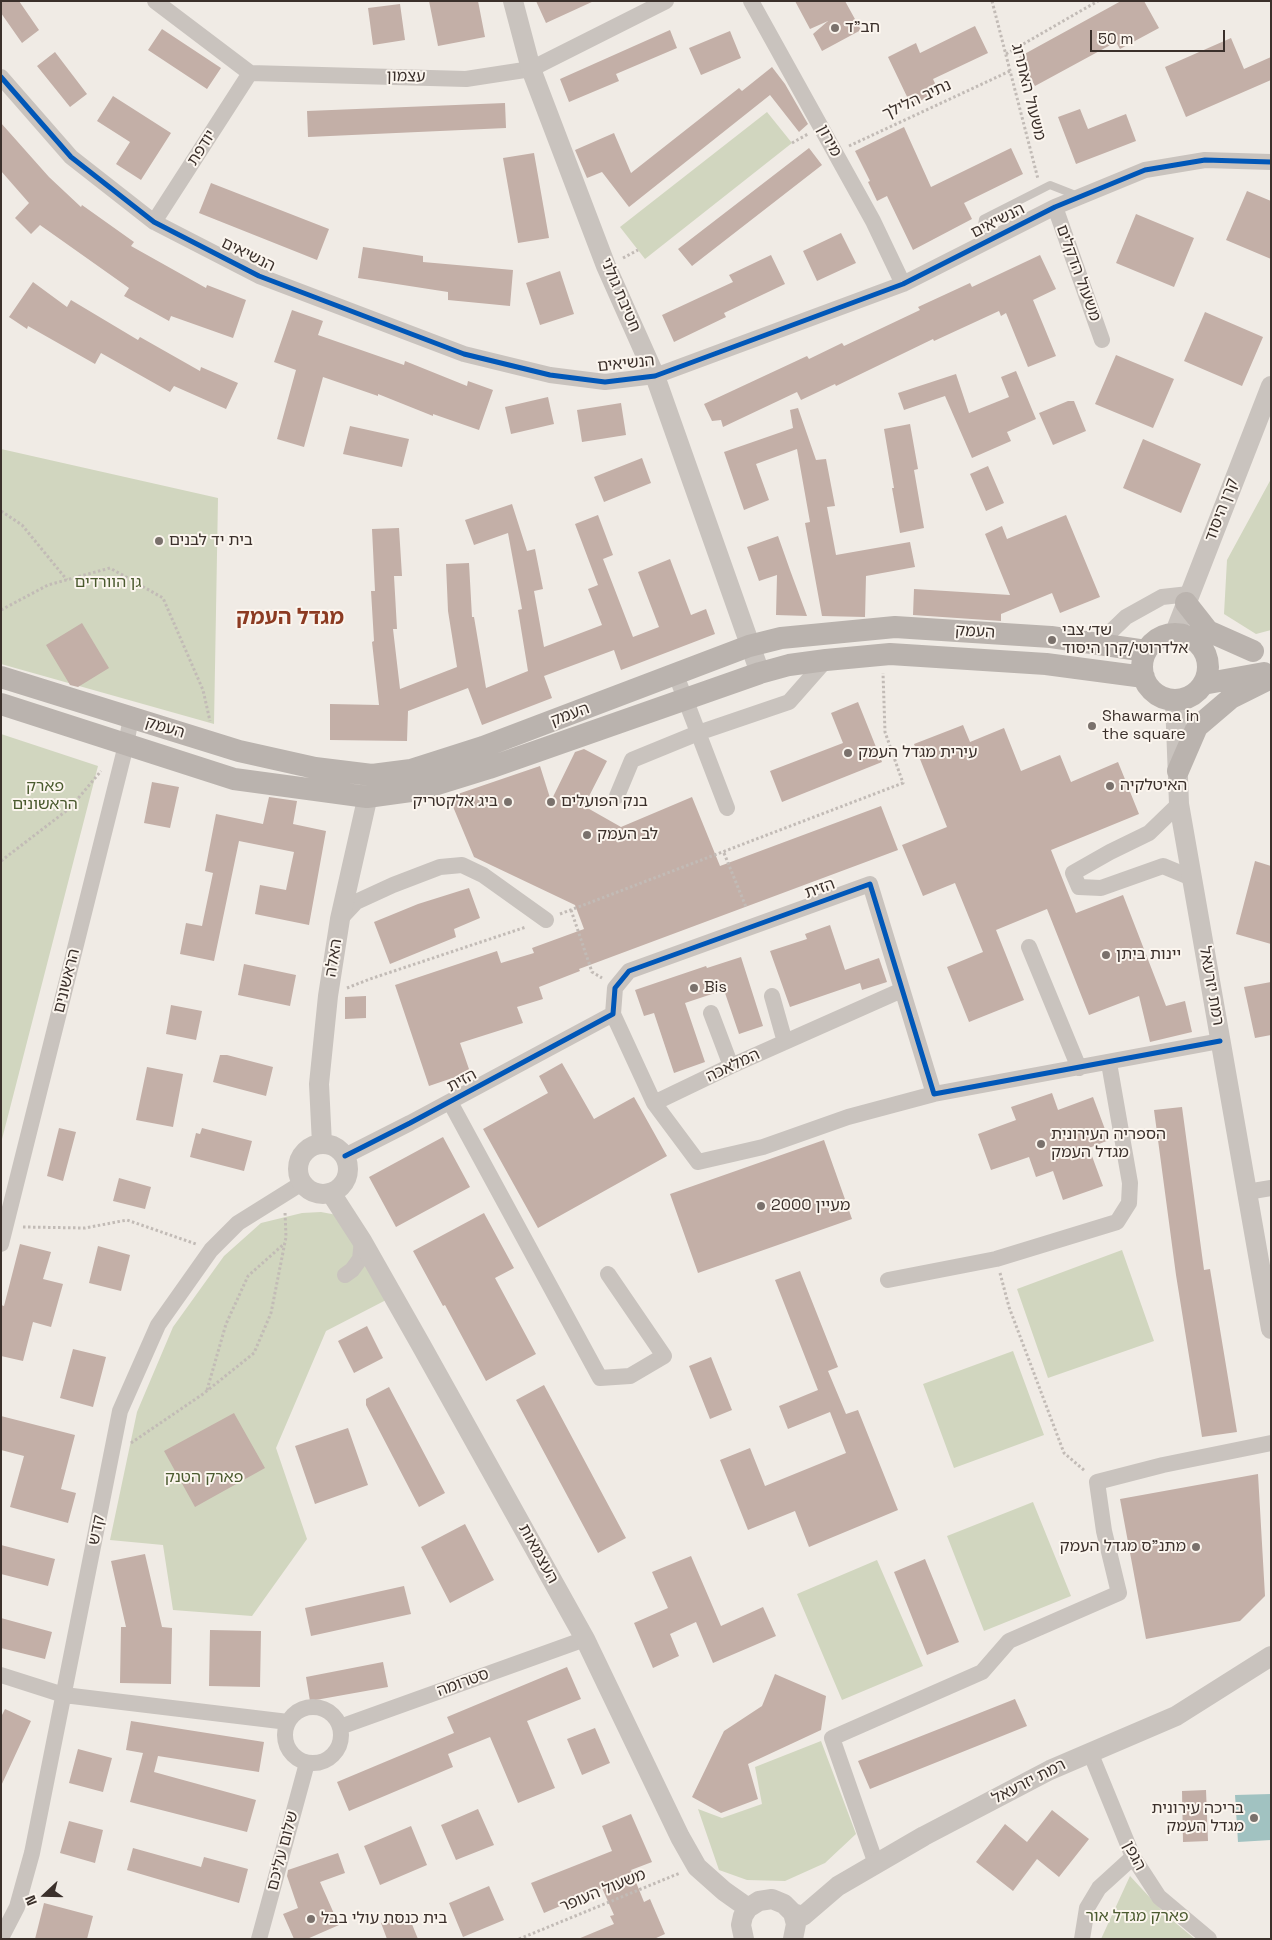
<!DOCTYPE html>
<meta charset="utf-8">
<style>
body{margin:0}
#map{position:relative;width:1272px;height:1940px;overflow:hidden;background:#f0ebe5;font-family:"Space Grotesk",sans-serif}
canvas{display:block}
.frame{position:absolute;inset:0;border:2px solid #3b302b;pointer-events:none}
.north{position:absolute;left:20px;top:1870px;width:50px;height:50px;-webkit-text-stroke:4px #fbf5ee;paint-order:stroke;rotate:249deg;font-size:14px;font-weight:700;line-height:20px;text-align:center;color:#3b302b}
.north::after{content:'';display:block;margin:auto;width:18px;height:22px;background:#3b302b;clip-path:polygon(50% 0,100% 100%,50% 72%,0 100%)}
.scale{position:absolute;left:1090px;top:30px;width:135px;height:22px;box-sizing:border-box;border:2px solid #3b302b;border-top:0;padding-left:6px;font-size:15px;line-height:18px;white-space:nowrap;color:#3b302b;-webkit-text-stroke:4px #fbf5ee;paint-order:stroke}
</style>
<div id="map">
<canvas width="1272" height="1940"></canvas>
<div class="frame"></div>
<div class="north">N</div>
<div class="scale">50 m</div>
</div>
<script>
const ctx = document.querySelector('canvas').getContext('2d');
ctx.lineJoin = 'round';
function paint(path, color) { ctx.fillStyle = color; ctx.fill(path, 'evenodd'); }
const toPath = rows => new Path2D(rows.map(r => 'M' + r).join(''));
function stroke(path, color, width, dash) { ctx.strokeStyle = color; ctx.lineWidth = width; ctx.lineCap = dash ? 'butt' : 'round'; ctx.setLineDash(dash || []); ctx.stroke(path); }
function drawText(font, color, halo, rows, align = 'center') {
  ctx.font = font + ' "Space Grotesk","Noto Sans Hebrew",sans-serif'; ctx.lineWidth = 4; ctx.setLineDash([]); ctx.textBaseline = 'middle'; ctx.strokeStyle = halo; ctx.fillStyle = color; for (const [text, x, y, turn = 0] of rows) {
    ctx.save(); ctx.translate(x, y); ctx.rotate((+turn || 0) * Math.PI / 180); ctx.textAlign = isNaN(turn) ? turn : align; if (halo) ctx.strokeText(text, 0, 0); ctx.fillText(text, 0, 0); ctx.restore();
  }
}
paint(toPath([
 [767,112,792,143,645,259,620,227],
 [1,449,218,498,214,724,1,664],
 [1271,479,1271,630,1256,634,1224,614,1227,560],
 [1,734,98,766,1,1143],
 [321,1212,337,1215,388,1299,326,1331,276,1448,307,1539,252,1616,173,1610,163,1545,110,1540,137,1412,173,1327,224,1256,261,1223,302,1213],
 [1122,1250,1154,1341,1048,1378,1017,1289],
 [1013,1351,1044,1435,954,1468,923,1384],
 [1033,1502,1071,1596,984,1631,947,1536],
 [877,1560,923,1666,842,1700,797,1594],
 [821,1741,856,1834,825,1863,785,1881,747,1880,719,1870,698,1809,722,1818,762,1804,755,1767],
 [1130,1876,1166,1915,1195,1939,1101,1939]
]), '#d1d6bf');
paint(toPath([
 [1271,1794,1271,1840,1238,1842,1235,1795]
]), '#a1c2c1');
paint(toPath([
 [1,1,19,1,39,30,22,43,1,13],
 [429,1,478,1,485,37,438,46],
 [536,1,594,1,546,23],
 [795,1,845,1,861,30,822,51,813,34,828,21,810,29],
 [1121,1,1144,1,1159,28,1120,49,1116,42,1035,86,1019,57],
 [400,4,405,40,373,45,368,8],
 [975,26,988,53,933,79,939,92,911,105,888,57,916,43,920,53],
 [162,29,221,68,207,89,148,50],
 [670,30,677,48,616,74,619,81,569,102,560,79],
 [730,31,741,58,701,75,689,48],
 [1231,38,1244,69,1271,57,1271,80,1186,117,1165,67],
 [55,52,87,94,70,107,37,66],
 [772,67,785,84,808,124,799,132,770,95,629,207,602,172,587,178,575,150,614,133,631,173,739,88,742,91],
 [113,96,171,133,141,180,116,164,130,142,97,121],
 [505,103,506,128,308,137,307,111],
 [1080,109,1088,129,1126,114,1136,141,1076,164,1058,117],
 [1,123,49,177,81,207,82,205,134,242,131,246,206,288,207,285,246,300,233,338,171,316,169,321,124,296,129,288,40,225,31,234,15,218,29,203,1,171],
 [904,127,931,187,1011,148,1023,174,964,203,972,219,913,250,887,196,877,201,868,182,870,181,855,151],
 [809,148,822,165,692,266,678,249],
 [534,153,549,238,518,243,503,158],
 [211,183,329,229,317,260,199,213],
 [1247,191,1271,201,1271,259,1226,240],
 [1136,214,1194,238,1174,287,1116,263],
 [841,233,856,263,817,281,803,251],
 [363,247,423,256,423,262,513,270,510,306,448,300,448,292,358,278],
 [771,255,785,284,724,313,726,317,674,342,662,315,733,282,729,275],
 [1040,255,1056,289,1033,300,1056,356,1028,367,1006,313,1001,316,999,311,934,341,933,339,836,386,835,384,801,400,797,392,723,427,721,420,712,421,704,404,807,356,809,359,842,343,844,346,920,310,918,307,970,283,972,287],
 [560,271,574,314,540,325,526,283],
 [33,282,67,307,71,300,138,340,140,337,200,371,201,367,238,383,226,409,174,386,170,392,101,353,95,364,28,326,27,329,9,317],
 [292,310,323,321,318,335,404,365,405,361,467,386,468,381,493,390,479,430,433,414,433,416,378,394,378,396,323,377,304,447,277,439,296,370,274,362],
 [1205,312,1263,337,1242,386,1184,361],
 [1116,355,1174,379,1153,428,1095,404],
 [1016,371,1036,419,1007,432,1011,441,972,458,945,396,904,410,898,393,956,374,969,413,1009,397,1001,377],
 [548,397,554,424,511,434,505,407],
 [1068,401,1074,401,1086,431,1053,445,1039,413],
 [621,403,626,435,582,442,577,410],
 [798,408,816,460,826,459,835,506,827,507,836,555,910,542,915,567,866,576,865,617,822,616,805,523,810,522,797,449,756,464,769,500,744,510,724,452,793,428,790,410],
 [910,424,918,469,914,470,924,528,900,533,892,488,894,488,884,429],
 [350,426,409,439,402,467,343,454],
 [1143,439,1201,464,1181,513,1123,488],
 [642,458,651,483,604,502,594,477],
 [988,466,1004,503,986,511,970,474],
 [512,504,527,551,535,549,543,589,534,591,544,647,602,625,588,589,598,585,575,524,598,515,613,555,603,559,633,637,659,627,638,572,670,559,691,615,706,609,715,634,621,670,614,650,544,676,552,698,482,725,468,688,408,711,407,741,330,740,330,704,379,705,372,642,374,641,371,591,375,591,372,529,399,528,402,576,394,576,397,629,393,629,400,689,457,667,448,611,446,564,469,563,472,617,474,617,486,688,528,671,518,610,522,609,508,533,474,545,465,520],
 [1066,515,1100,597,1060,613,1052,593,1001,614,1001,621,913,615,914,589,1010,595,985,534,1002,526,1007,539],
 [778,536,790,570,807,616,776,615,777,575,759,581,747,547],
 [82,623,109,668,78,687,70,685,46,645],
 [858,702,882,762,782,802,770,771,843,743,831,713],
 [963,725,970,742,1004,728,1021,771,1060,755,1071,782,1118,762,1139,814,1051,850,1076,913,1123,895,1166,1006,1185,1001,1192,1032,1150,1042,1139,996,1089,1015,1047,909,996,930,1024,1000,969,1022,947,967,983,952,955,883,923,896,902,845,947,827,914,744],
 [584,749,607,761,584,806,621,827,692,797,720,866,881,806,898,850,579,969,580,971,539,987,543,999,517,1007,523,1023,460,1043,470,1072,429,1086,395,985,497,951,501,963,534,953,532,948,584,929,575,905,474,857,449,797,540,766,551,801,575,752],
 [152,782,179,787,170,828,144,823],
 [269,797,297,801,293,824,326,831,309,925,255,914,260,885,286,890,294,852,239,841,214,961,180,954,186,923,202,926,213,873,205,871,216,814,263,824],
 [1255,861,1271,866,1271,944,1236,934],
 [469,888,480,918,454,929,456,937,390,964,374,922,418,904],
 [830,925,845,970,879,958,887,982,862,990,860,983,790,1007,770,951,807,939,805,934],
 [741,957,763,1026,739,1034,724,990,685,1003,705,1062,674,1073,654,1013,644,1016,635,990,706,966,707,968],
 [244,964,296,975,290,1006,238,995],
 [1271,982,1271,1035,1255,1038,1244,987],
 [366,996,366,1018,345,1019,345,997],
 [171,1005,202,1011,196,1040,166,1034],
 [220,1055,227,1055,273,1067,266,1096,213,1082],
 [562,1063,594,1119,634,1097,667,1156,538,1228,483,1129,548,1093,539,1076],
 [147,1067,183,1074,173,1127,136,1120],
 [1052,1093,1058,1110,1093,1097,1109,1140,1089,1148,1103,1186,1063,1200,1053,1171,1036,1177,1029,1157,991,1170,978,1134,1016,1120,1011,1107],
 [1182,1107,1204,1270,1210,1269,1237,1432,1202,1437,1176,1275,1154,1110],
 [59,1128,76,1132,63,1181,47,1176],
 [202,1128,252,1141,244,1171,190,1157,196,1133,200,1134],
 [443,1137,470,1187,396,1227,369,1177],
 [824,1140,852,1219,698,1273,670,1194],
 [119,1178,151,1187,145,1209,113,1201],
 [484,1213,514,1268,495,1278,536,1354,486,1381,445,1305,443,1306,413,1251],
 [20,1244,51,1252,43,1279,63,1284,51,1327,33,1322,23,1361,1,1356,1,1305,4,1306],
 [98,1246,130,1255,121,1291,89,1283],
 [800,1271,838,1367,828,1371,846,1414,858,1410,898,1510,809,1547,795,1511,748,1530,720,1460,750,1448,765,1486,846,1453,830,1412,788,1429,779,1406,818,1390,775,1280],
 [367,1326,383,1358,354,1373,338,1341],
 [73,1349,106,1357,93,1407,60,1398],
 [711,1357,732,1410,710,1419,689,1366],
 [544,1385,626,1538,598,1553,516,1400],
 [389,1387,445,1493,419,1507,366,1405,366,1399],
 [234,1413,265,1468,195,1507,164,1451],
 [1,1416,75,1435,61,1489,76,1493,68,1523,10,1507,24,1456,1,1450],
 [348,1428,368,1485,315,1504,295,1446],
 [1258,1474,1265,1596,1240,1621,1146,1639,1120,1499],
 [465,1524,494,1580,450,1603,421,1547],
 [1,1545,55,1559,48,1586,1,1574],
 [145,1554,162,1627,172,1628,171,1684,120,1683,121,1627,126,1627,111,1561],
 [691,1556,721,1626,763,1607,776,1636,713,1663,696,1622,670,1634,679,1656,653,1668,634,1623,668,1608,652,1572],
 [925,1559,959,1642,927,1655,894,1572],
 [404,1586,411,1614,311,1636,305,1608],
 [1,1618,52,1632,45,1659,1,1648],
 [210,1630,261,1631,260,1687,209,1686],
 [383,1662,388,1687,310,1701,306,1677],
 [567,1667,581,1699,527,1721,555,1788,518,1803,490,1737,448,1754,453,1767,349,1811,337,1782,454,1733,447,1717],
 [775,1674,826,1696,821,1730,748,1764,758,1799,721,1813,692,1797,724,1731,762,1706],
 [1015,1699,1027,1726,870,1789,858,1761],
 [5,1709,31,1721,1,1786,1,1717],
 [131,1721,264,1742,259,1772,158,1756,154,1772,256,1800,247,1832,130,1802,143,1753,126,1750],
 [595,1728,610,1763,582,1775,567,1739],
 [78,1749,112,1758,103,1792,69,1783],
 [1206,1790,1208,1841,1183,1842,1182,1791],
 [478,1809,494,1845,456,1860,441,1825],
 [1052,1810,1089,1839,1059,1877,1037,1859,1013,1891,976,1862,1005,1824,1027,1842],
 [631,1814,652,1862,631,1870,644,1902,650,1899,665,1934,654,1939,578,1939,614,1924,610,1916,614,1915,602,1888,544,1913,531,1883,612,1851,602,1826],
 [69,1821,103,1830,95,1863,60,1853],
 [411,1826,427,1865,380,1885,364,1846],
 [133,1848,201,1867,204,1857,248,1869,239,1903,127,1870],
 [338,1853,345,1873,320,1882,339,1925,307,1939,294,1939,283,1914,298,1908,287,1876,288,1870],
 [489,1886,504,1920,463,1937,449,1903],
 [44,1903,93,1916,87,1939,35,1939],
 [407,1912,418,1939,387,1939,381,1923]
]), '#c3afa7');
stroke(toPath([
 [992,1,1038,179],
 [1006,54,1098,1],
 [792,143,808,134],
 [849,146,1010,71],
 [623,258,638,250],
 [1,511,22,525,67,580],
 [1,610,48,585,110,568,163,598,203,690,210,721],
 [724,853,746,907],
 [1,861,70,808,101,771],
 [571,910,592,972,602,978],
 [560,914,903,783,885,732,883,673],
 [347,988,370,979,526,927],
 [23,1227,85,1228,127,1220,196,1244],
 [1000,1273,1009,1307,1064,1453,1085,1471],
 [207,1390,226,1324,248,1276,285,1243],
 [131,1443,203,1394,254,1353,271,1313,286,1237,285,1212],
 [519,1939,680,1873]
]), '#c2bbb6', 3, [2.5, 2.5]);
stroke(toPath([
 [979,245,983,219,1050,185,1078,196]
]), '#c9c3be', 8);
stroke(toPath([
 [155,1,250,73,466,79,531,69,666,1],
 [751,1,873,221,903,284],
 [1,77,71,157,154,222,259,276,464,354,550,375,605,382,655,376,903,284,1055,207,1145,170,1205,160,1271,162],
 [1055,207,1102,340],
 [154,222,250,73],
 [1098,644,1126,617,1162,597,1189,594],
 [676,675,727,808],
 [617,796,632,760,698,733,789,702,826,660],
 [1179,804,1149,833,1110,852,1073,873,1079,887,1101,888,1163,866,1192,878],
 [340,919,356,902,393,885,440,867,462,865,483,875,546,920],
 [1029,947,1079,1068],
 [772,996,785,1042],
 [711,1013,731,1066],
 [613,1014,654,1103,731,1066,902,990],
 [450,1102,600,1378,630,1376,664,1356,608,1274],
 [654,1103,698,1162,763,1147,848,1117,934,1094],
 [345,1156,410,1123,613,1014,615,988,629,971,870,884,934,1094,1220,1041],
 [1247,1192,1271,1188],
 [1,1244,126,745,131,717],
 [345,1275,352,1270,360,1259,362,1241],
 [888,1280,996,1259,1117,1222,1129,1203,1130,1183,1109,1063],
 [1,1675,64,1695,288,1722],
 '285 1735a28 28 0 1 1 56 0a28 28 0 1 1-56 0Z',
 [340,1727,585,1639],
 [1090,1752,1133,1857,1159,1897,1209,1939],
 [876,1864,832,1738,982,1672,1009,1641,1119,1593,1104,1531,1097,1482,1163,1465,1271,1443],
 [1,1938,17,1907,32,1853,120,1411,158,1325,211,1250,238,1223,302,1183],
 [259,1939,307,1763],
 [1082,1939,1087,1908,1099,1888,1133,1857]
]), '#c9c3be', 16);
stroke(toPath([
 [513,1,531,69,606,266,655,376,760,673],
 [1174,635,1271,386],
 [1175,700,1179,804,1271,1329],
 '298 1169a25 25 0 1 1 50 0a25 25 0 1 1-50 0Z',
 [322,1144,319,1084,328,996,340,919,371,782],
 [331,1193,362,1241,421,1345,585,1639,680,1837,697,1867,724,1891,748,1908],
 [793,1913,803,1916,838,1886,924,1836,1050,1770,1176,1716,1271,1656],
 [744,1939,741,1925,743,1916,748,1908,759,1901,772,1899,784,1904,793,1913,796,1924,793,1939]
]), '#c9c3be', 20);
stroke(toPath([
 [1186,603,1208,631,1253,651],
 '1142 667a33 33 0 1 1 66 0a33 33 0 1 1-66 0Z',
 [1,677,239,751,315,768,372,775,411,770,483,747,749,646,781,638,895,627,1051,637,1146,651],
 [1203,684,1264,673],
 [1,704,234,779,367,797,418,790,489,768,760,673,789,665,826,660,890,654,1046,664,1144,677],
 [1178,771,1197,727,1231,698,1271,678]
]), '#bab3ae', 22);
stroke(toPath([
 [1,77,71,157,154,222,259,276,464,354,550,375,605,382,655,376,903,284,1055,207,1145,170,1205,160,1271,162],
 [345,1156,410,1123,613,1014,615,988,629,971,870,884,934,1094,1220,1041]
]), '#0057b8', 5);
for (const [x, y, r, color] of [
 [835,28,5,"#7a716c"],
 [159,541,5,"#7a716c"],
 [1052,640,5,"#7a716c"],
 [1092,726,5,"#7a716c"],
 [848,753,5,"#7a716c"],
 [1110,786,5,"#7a716c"],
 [508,802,5,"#7a716c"],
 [551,802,5,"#7a716c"],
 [587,835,5,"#7a716c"],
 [1106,955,5,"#7a716c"],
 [694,988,5,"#7a716c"],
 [1041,1144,5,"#7a716c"],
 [761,1206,5,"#7a716c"],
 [1196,1547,5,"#7a716c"],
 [1254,1818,5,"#7a716c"],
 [311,1919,5,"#7a716c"]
]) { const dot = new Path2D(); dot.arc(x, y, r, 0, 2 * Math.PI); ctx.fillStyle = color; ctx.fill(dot); stroke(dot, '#fbf5ee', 2); }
drawText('16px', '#3b302b', '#fbf5ee', [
 ["חב\"ד",845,28],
 ["בית יד לבנים",169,541],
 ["שד׳ צבי",1062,631],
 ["אלדרוטי/קרן היסוד",1062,649],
 ["Shawarma in",1102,717],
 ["the square",1102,735],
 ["עירית מגדל העמק",858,753],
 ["האיטלקיה",1120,786],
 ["ביג אלקטריק",498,802,"right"],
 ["בנק הפועלים",561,802],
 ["לב העמק",597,835],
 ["יינות ביתן",1116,955],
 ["Bis",704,988],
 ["הספריה העירונית",1051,1135],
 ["מגדל העמק",1051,1153],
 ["מעיין 2000",771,1206],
 ["מתנ\"ס מגדל העמק",1186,1547,"right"],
 ["בריכה עירונית",1244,1809,"right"],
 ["מגדל העמק",1244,1827,"right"],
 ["בית כנסת עולי בבל",321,1919]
], 'left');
drawText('16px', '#3b302b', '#fbf5ee', [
 ["עצמון",406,77,1],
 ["משעול האתרוג",1028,92,76],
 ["נתיב הלילך",917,100,-25],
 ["מירון",829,141,62],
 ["יודפת",202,148,-57],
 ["הנשיאים",998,221,-27],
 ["הנשיאים",248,255,26],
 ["משעול הדקלים",1078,273,70],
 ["חטיבת גולני",620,295,67],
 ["הנשיאים",626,364,-6],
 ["קרן היסוד",1222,510,-69],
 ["העמק",975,632,4],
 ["העמק",570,715,-20],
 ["העמק",165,728,17],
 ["הזית",820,889,-20],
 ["האלה",334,958,-81],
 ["הראשונים",67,981,-76],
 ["רמת יזרעאל",1211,986,80],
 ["המלאכה",733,1066,-25],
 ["הזית",462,1081,-28],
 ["קדש",97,1530,-79],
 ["העצמאות",538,1554,61],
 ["סטרומה",463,1683,-20],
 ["רמת יזרעאל",1029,1782,-27],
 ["שלום עליכם",283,1851,-75],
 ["הגפן",1134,1856,62],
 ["משעול העופר",603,1891,-22]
]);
drawText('16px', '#4a5a2e', '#fbf5ee', [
 ["גן הוורדים",108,583],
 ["פארק",45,787],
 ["הראשונים",45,805],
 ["פארק הטנק",204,1478],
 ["פארק מגדל אור",1137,1917]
]);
drawText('bold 21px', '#8c3b22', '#fbf5ee', [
 ["מגדל העמק",290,618]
]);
</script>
